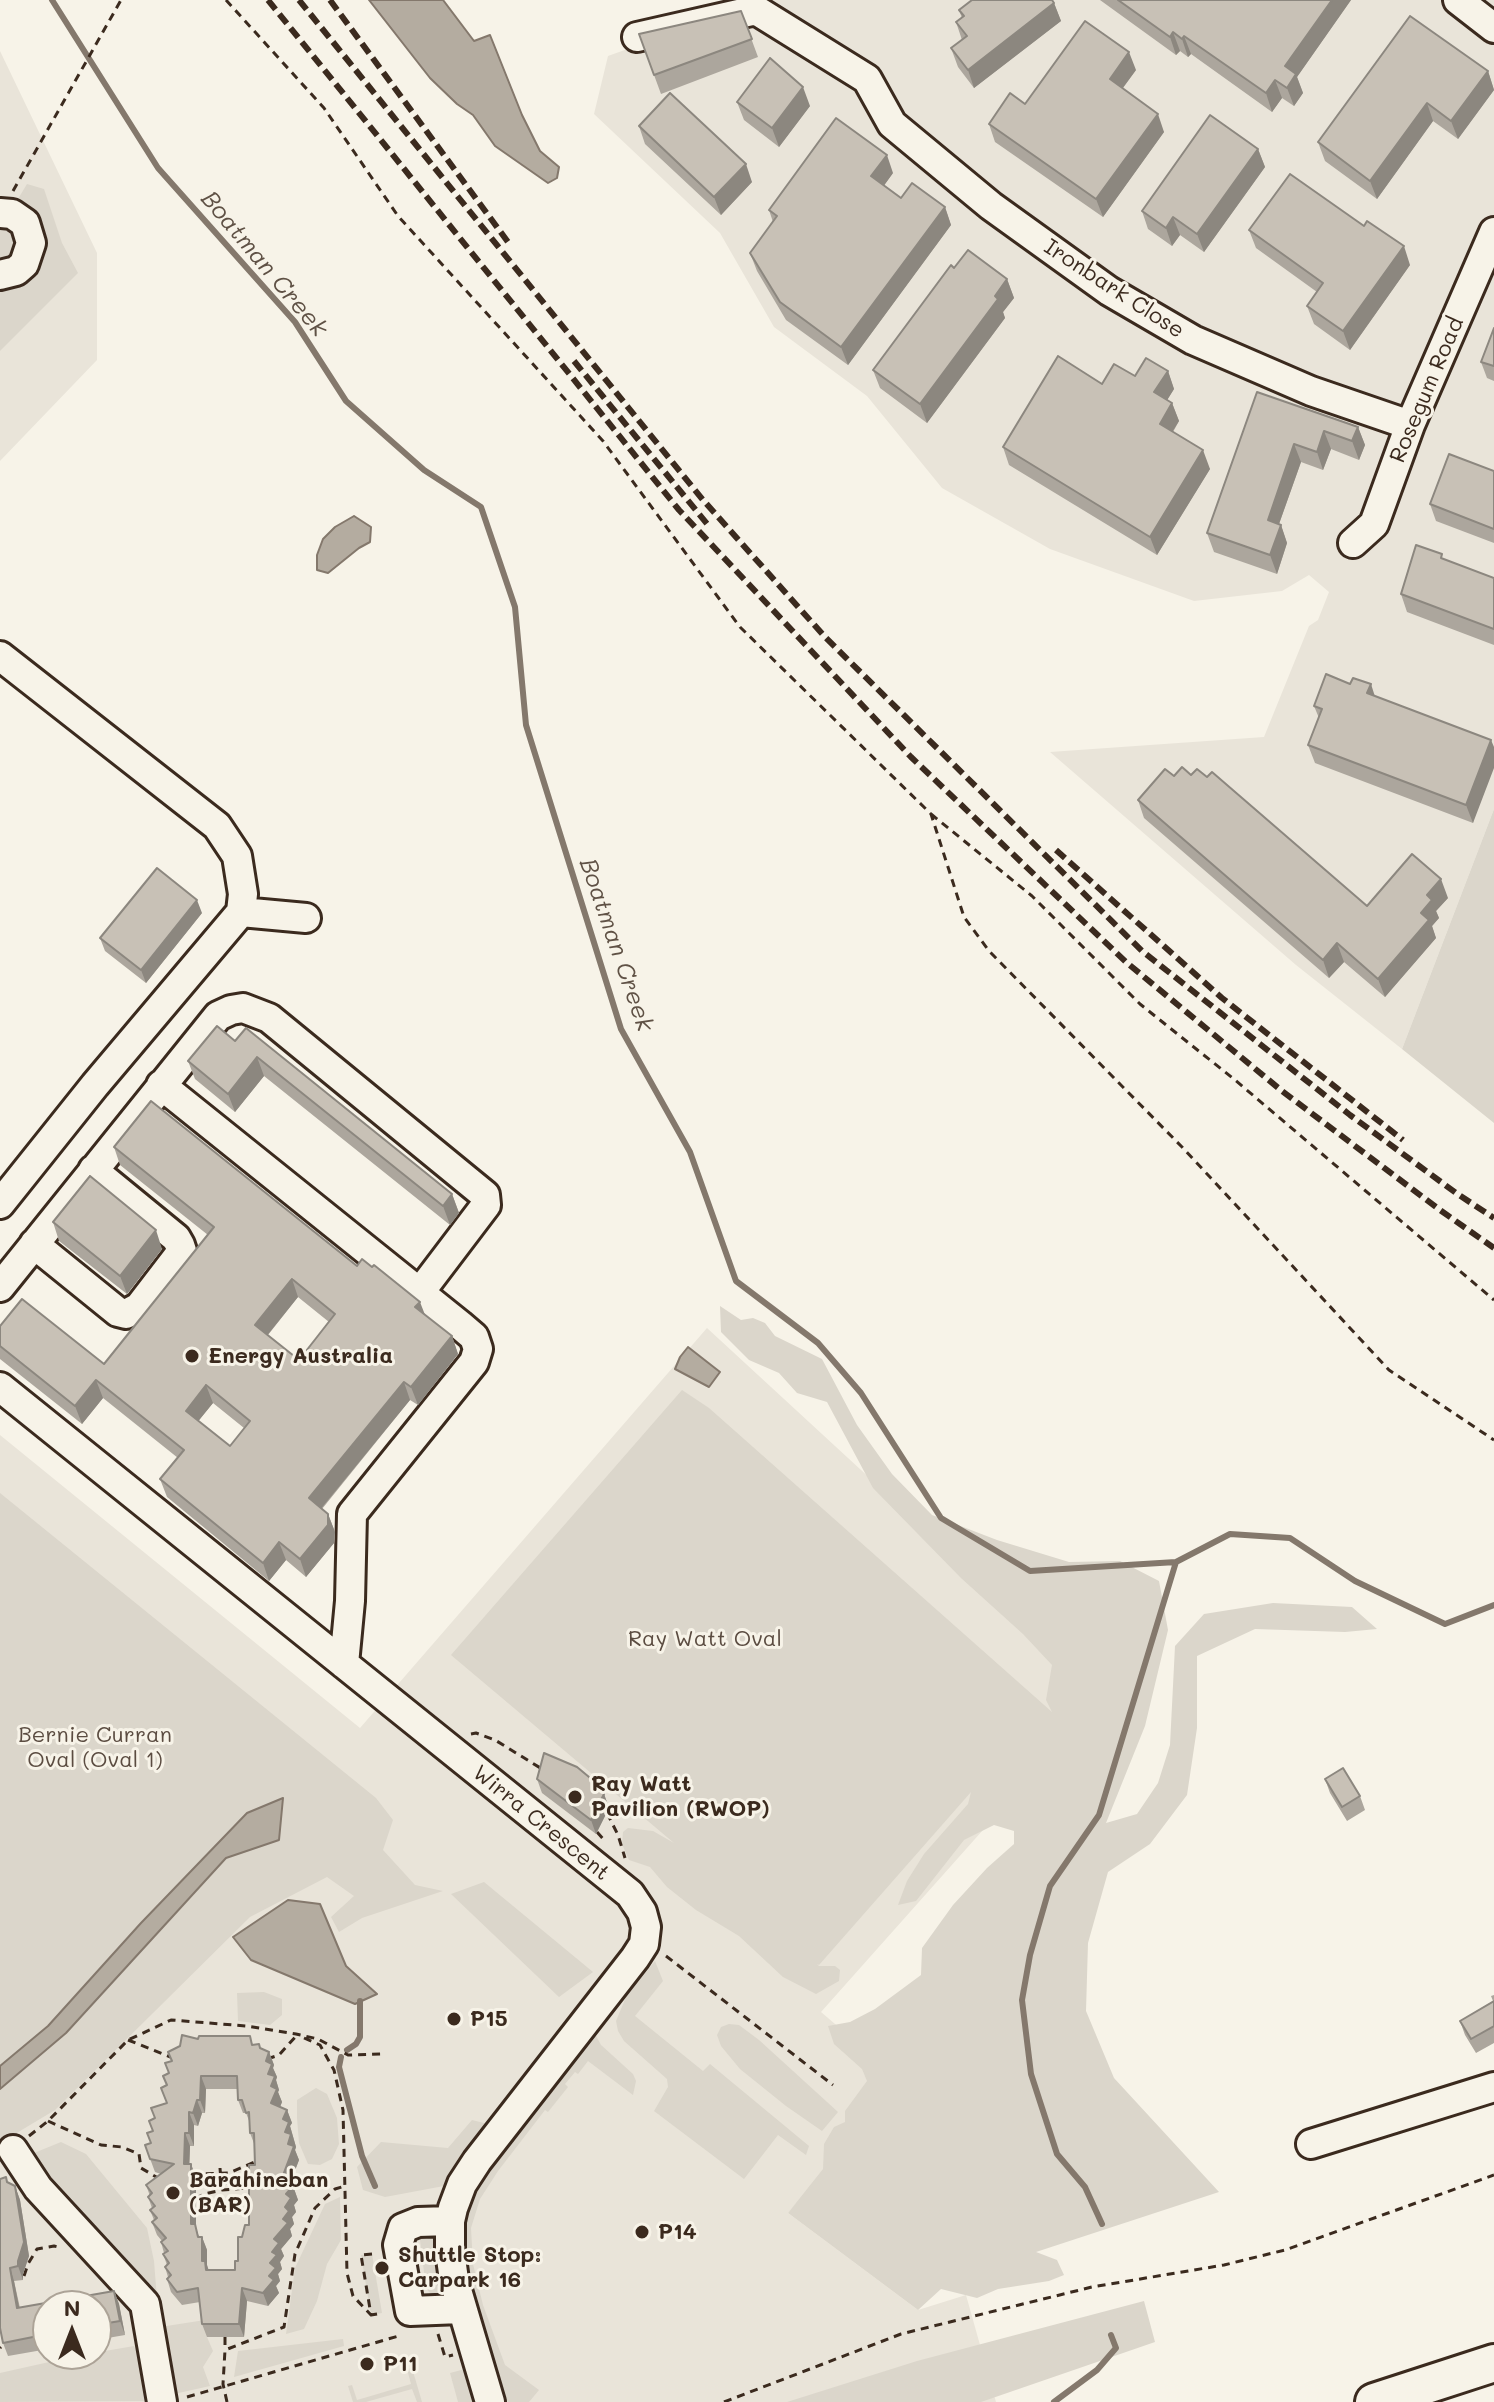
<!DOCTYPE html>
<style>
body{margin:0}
#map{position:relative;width:1494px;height:2402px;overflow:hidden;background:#f7f3e8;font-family:Mali,sans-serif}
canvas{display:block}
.north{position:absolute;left:32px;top:2290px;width:80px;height:80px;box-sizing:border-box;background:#f7f3e8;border:2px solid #aca397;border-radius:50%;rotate:0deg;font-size:22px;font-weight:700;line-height:32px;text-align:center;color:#3b2a1e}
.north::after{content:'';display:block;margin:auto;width:28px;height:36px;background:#3b2a1e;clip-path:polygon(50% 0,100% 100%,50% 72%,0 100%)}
</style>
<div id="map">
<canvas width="1494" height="2402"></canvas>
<div class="north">N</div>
</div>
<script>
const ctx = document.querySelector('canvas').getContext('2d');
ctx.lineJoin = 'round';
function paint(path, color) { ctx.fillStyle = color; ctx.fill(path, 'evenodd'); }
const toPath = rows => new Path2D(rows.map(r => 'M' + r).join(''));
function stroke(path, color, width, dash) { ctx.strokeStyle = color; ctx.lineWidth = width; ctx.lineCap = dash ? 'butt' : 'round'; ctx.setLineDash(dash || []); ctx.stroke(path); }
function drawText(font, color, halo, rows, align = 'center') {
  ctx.font = font + ' Mali,sans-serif'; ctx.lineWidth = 6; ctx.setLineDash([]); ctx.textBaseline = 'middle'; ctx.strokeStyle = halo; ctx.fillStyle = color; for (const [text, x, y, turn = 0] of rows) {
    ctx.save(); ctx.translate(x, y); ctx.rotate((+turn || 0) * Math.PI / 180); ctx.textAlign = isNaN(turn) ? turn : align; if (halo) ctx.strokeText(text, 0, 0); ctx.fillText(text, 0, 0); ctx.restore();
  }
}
paint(toPath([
 [742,0,1494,0,1494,809,1402,1049,1296,965,1050,752,1264,737,1309,626,1318,620,1329,592,1309,575,1282,591,1194,601,1050,549,942,488,867,396,774,327,720,233,594,114,608,56,736,10],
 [0,51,97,253,97,360,0,461],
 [707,1328,1104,1694,821,2012,904,2083,788,2213,918,2310,966,2295,996,2402,0,2402,0,1435,360,1728],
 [48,2306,96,2306,96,2354,48,2354]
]), '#e9e4d9');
paint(toPath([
 [27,184,44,189,62,243,78,273,0,351,0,229],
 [1494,809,1494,1123,1402,1049],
 [720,1306,741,1320,753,1318,765,1323,775,1336,822,1359,857,1425,892,1474,932,1515,997,1540,1069,1562,1120,1561,1159,1581,1168,1630,1145,1726,1106,1823,1137,1814,1158,1783,1170,1745,1175,1646,1204,1614,1273,1603,1352,1607,1377,1629,1345,1632,1255,1629,1197,1656,1197,1728,1187,1795,1150,1844,1108,1872,1088,1943,1086,2011,1114,2078,1219,2192,1036,2252,1057,2260,1064,2275,1049,2281,998,2289,977,2298,941,2289,918,2310,788,2213,823,2169,824,2144,834,2127,845,2122,845,2111,867,2081,862,2069,834,2044,828,2026,850,2022,875,2009,921,1975,922,1948,953,1905,987,1868,1014,1844,1014,1831,994,1825,964,1840,916,1901,898,1905,907,1881,924,1854,968,1804,971,1792,819,1965,817,1964,819,1966,835,1966,840,1970,839,1981,816,1994,783,1977,739,1936,696,1910,667,1887,650,1867,629,1860,622,1844,623,1832,628,1828,653,1831,674,1843,451,1655,682,1390,709,1408,1052,1712,1046,1700,1052,1665,1023,1634,961,1578,873,1488,827,1402,797,1393,779,1373,749,1360,721,1332],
 [0,1493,376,1798,393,1820,383,1850,415,1885,443,1891,362,1918,339,1932,331,1917,354,1896,327,1877,250,1917,55,2110,0,2143,0,2089,66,2033,226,1858,279,1840,283,1799,247,1813,141,1923,48,2026,0,2066],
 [484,1882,593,1972,559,1997,451,1894],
 [655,1961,663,1981,635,2016,703,2071,710,2064,809,2146,806,2155,778,2135,744,2179,654,2111,668,2087,667,2079,624,2041,618,2031,616,2021,626,1997],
 [264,1992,282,1999,282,2015,270,2025,238,2021,237,1993],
 [729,2024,739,2025,759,2040,838,2112,822,2131,786,2106,740,2069,721,2046,717,2035,721,2027],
 [594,2032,601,2045,633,2074,636,2081,633,2095,588,2061,578,2074,575,2072,565,2084,568,2087,548,2112,545,2110,498,2171,480,2199,471,2228,473,2264,483,2305,505,2365,539,2390,529,2402,508,2402,484,2345,459,2250,468,2192],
 [316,2088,327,2094,337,2118,339,2144,332,2159,320,2165,308,2164,299,2143,297,2118,297,2100],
 [472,2120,488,2124,444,2186,385,2197,363,2190,357,2167,381,2142,448,2148],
 [61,2142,86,2154,147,2228,154,2261,157,2299,43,2187,34,2153],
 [340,2197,341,2240,327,2264,317,2301,304,2329,286,2334,295,2268,325,2204],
 [422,2234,435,2234,437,2240,444,2292,437,2295,430,2293,426,2288,420,2240],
 [372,2254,382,2313,371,2315,361,2255],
 [1144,2301,1155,2342,981,2402,787,2402,917,2361],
 [205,2320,207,2337,213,2351,203,2367,210,2386,165,2396,160,2327],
 [343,2339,344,2346,234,2377,238,2351],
 [134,2346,148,2374,149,2401,0,2402,0,2373,76,2356],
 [412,2368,422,2402,417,2402,412,2389,366,2402,353,2402,348,2386,352,2385,357,2400,364,2398,411,2384,407,2369],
 [465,2369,475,2402,458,2402,450,2373]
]), '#dbd6cb');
const water = toPath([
 [369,0,443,0,474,41,490,35,522,115,540,151,559,167,557,178,548,183,495,146,473,115,457,104,430,78,369,0],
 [354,516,371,527,370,542,359,548,328,573,317,570,317,555,323,539,335,527,354,516],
 [688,1347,720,1372,709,1387,675,1369,680,1357,688,1347],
 [283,1798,279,1840,226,1858,66,2033,0,2089,0,2066,48,2026,141,1923,247,1813,283,1798],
 [288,1900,320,1904,346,1966,377,1994,355,2004,251,1960,233,1937,288,1900]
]);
paint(water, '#b4aca0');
stroke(water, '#84786c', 2);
stroke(toPath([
 [52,0,158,168,295,322,346,401,424,470,481,507,515,607,526,725,621,1029,690,1152,736,1281,818,1343,861,1393,941,1518,1030,1571,1176,1562,1230,1534,1290,1538,1355,1581,1445,1624,1494,1605],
 [347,2050,356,2044,360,2037,360,2001],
 [341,2057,339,2067,362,2156,375,2186],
 [1102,2224,1085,2187,1057,2154,1031,2074,1022,2000,1030,1955,1050,1886,1099,1815,1176,1562],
 [1054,2402,1097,2370,1116,2348,1111,2335]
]), '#84786c', 6);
const minor = toPath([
 [1458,0,1494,28],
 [637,37,756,10,867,79,892,124,991,206,1109,291,1193,340,1311,391,1410,425],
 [0,213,12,214,25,223,31,243,24,264,16,271,0,275],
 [1353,543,1374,524,1410,425,1494,232],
 [0,656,217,826,237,856,243,894,241,912],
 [161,1085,460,1325,474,1337,478,1349,474,1362,352,1514,350,1601,344,1664],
 [0,1204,95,1085,241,912,306,918],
 [34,1244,118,1312,126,1314,139,1307,182,1251,180,1245,176,1238,93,1170],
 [0,1287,218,1016,231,1010,243,1008,269,1018,485,1195,486,1205,420,1292],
 [0,1387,630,1894,642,1912,646,1927,644,1944,635,1958,477,2161,462,2184,453,2208,450,2221,450,2251,454,2280,490,2402],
 [1311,2144,1494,2087],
 [13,2150,38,2188,145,2304,162,2402],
 [450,2221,418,2222,403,2228,398,2245,410,2311,461,2309]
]);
const major = toPath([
 [1374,2402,1494,2363]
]);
stroke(minor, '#3b2a1e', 34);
stroke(major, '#3b2a1e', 42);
stroke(toPath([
 [226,0,324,108,398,216,603,441,740,627,931,814,964,917,989,951,1182,1147,1389,1370,1494,1440],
 [13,191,121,0],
 [931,814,1032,896,1140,1004,1235,1080,1494,1300],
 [471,1734,476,1733,495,1740,542,1769],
 [607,1813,618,1835,625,1858],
 [597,1832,605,1841],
 [666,1956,833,2085],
 [304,2038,320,2045,334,2070,343,2110,347,2273,353,2296,371,2315],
 [128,2040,173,2058],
 [267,2059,279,2055,297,2035],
 [48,2121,101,2145,122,2147,139,2154,141,2168,158,2178],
 [29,2136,48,2121,128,2040,171,2020,246,2026,296,2034,318,2039,348,2055,384,2054],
 [220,2168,222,2195],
 [195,2199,204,2194,222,2190,246,2188,246,2186,202,2179,199,2174,229,2173,257,2161],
 [372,2254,361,2255,371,2315,382,2313],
 [24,2276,28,2264,37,2249,54,2246,62,2248],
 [438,2334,445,2357,453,2355],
 [225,2337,225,2350],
 [0,2348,1,2347],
 [187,2397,402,2335],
 [227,2402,223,2384,225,2350,284,2327,295,2254,315,2208,335,2189,345,2186],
 [724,2402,901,2334,1092,2287,1224,2265,1285,2250,1494,2175]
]), '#3b2a1e', 3, [8, 6]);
stroke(minor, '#f7f3e8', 28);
stroke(major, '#f7f3e8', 36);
stroke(toPath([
 [268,0,679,510,911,757,1126,962,1282,1091,1440,1210,1494,1248],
 [299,0,703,500,825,637,1142,951,1350,1115,1456,1193,1494,1218],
 [330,0,508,242],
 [574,361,708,525],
 [1056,850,1222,998,1403,1140]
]), '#3b2a1e', 6, [12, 6]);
paint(toPath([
 [1100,0,1351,0,1297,77,1303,93,1294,106,1282,98,1272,112,1191,54,1188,57,1180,51,1176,55],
 [1054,3,1061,21,974,88,958,67,951,48,962,40,956,22,962,18,959,10],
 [741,11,758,57,661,94,639,34],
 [1136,70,1123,88,1164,132,1103,217,995,142,989,124,1025,104],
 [1488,71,1494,90,1458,139,1433,121,1377,199,1325,161,1318,142],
 [737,102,810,106,779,147,744,120],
 [639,126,752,182,721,215,645,144],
 [1258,149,1265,167,1204,252,1180,235,1172,246,1148,229,1142,211],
 [893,173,884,185,901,198,945,207,951,225,848,365,786,320,757,271,750,253,773,222,769,210],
 [1249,230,1410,265,1350,350,1314,324,1307,306,1317,292,1256,248],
 [954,268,1007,279,1014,298,1003,312,1005,318,927,423,880,388,873,370],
 [1494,328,1494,381,1487,378,1481,362],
 [1168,371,1174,389,1167,400,1172,403,1179,421,1173,432,1210,469,1157,555,1009,465,1003,447,1102,384,1135,376],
 [1257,392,1358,427,1365,445,1359,460,1331,449,1323,470,1301,462,1279,524,1281,525,1287,543,1277,574,1214,552,1207,533],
 [1494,471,1494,543,1436,521,1430,504],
 [1444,559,1494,578,1494,645,1407,612,1401,594],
 [1375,696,1491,740,1473,823,1315,763,1308,745,1319,718,1314,706],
 [1191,775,1367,906,1448,898,1436,911,1439,918,1432,926,1436,938,1385,997,1344,962,1329,978,1144,818,1138,800,1174,776],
 [202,913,146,983,105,951,100,938],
 [235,1041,452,1194,459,1213,450,1225,264,1076,235,1112,195,1079,188,1061],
 [114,1147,357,1266,425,1315,452,1336,458,1354,418,1405,410,1400,322,1509,328,1514,335,1532,334,1543,306,1577,286,1560,269,1581,167,1497,160,1479,178,1458,103,1398,82,1424,0,1359,0,1326,104,1364,208,1235,120,1165],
 [298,1297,329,1322,299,1360,268,1335],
 [213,1403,244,1428,230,1446,198,1421],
 [53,1222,162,1249,127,1294,59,1241],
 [537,1779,604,1794,609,1808,596,1834,542,1793],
 [1325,1779,1360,1796,1365,1810,1347,1821,1330,1793],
 [1494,1995,1494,2043,1476,2053,1465,2035,1460,2021,1493,2001,1491,1996],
 [198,2039,254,2045,259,2044,261,2049,269,2052,274,2065,273,2068,277,2077,276,2080,279,2090,278,2092,282,2102,280,2107,287,2110,292,2123,290,2126,296,2147,295,2150,299,2160,290,2183,293,2186,298,2200,294,2205,296,2212,292,2217,294,2224,290,2229,292,2236,281,2249,284,2256,280,2262,282,2269,278,2274,280,2281,276,2286,279,2293,268,2306,247,2301,244,2337,207,2337,202,2324,200,2302,182,2305,171,2292,167,2279,168,2277,165,2267,167,2265,163,2254,164,2253,161,2242,162,2241,157,2235,152,2222,154,2220,150,2210,152,2208,148,2197,150,2196,146,2185,161,2174,155,2172,145,2145,151,2143,155,2119,166,2103,167,2085,171,2061],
 [206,2089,238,2089,238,2100,243,2113,246,2113,250,2123,250,2133,255,2146,255,2165,249,2225,242,2237,238,2261,235,2270,208,2270,207,2265,207,2250,202,2237,199,2237,196,2228,196,2178,191,2164,189,2164,190,2146,194,2146,194,2125,198,2126,202,2113,205,2113],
 [6,2177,8,2183,15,2186,20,2200,29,2256,23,2274,23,2280,14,2281,20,2308,114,2291,119,2304,125,2335,96,2340,96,2306,48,2306,48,2349,8,2356,3,2343,0,2328,0,2179]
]), '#aca69d');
paint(toPath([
 [1332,0,1351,0,1297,77,1303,93,1294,106,1287,88,1285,66],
 [1054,3,1061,21,974,88,968,70],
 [1173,32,1180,51,1176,55,1170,37],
 [1184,36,1191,54,1188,57,1182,39],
 [1129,52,1136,70,1116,97,1110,79],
 [1488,71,1494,90,1458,139,1451,121],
 [1275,80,1282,98,1272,112,1266,93],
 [803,87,810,106,779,147,772,128],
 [1427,103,1433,121,1377,199,1370,181],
 [1158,114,1164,132,1103,217,1096,199],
 [1258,149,1265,167,1204,252,1197,234],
 [887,155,893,173,878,194,871,176],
 [746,164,752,182,721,215,714,197],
 [945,207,951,225,848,365,841,347],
 [1173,217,1180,235,1172,246,1166,228],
 [1404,246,1410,265,1350,350,1343,331],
 [1007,279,1014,298,1003,312,1005,318,927,423,920,404],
 [1168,371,1174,389,1161,410,1154,392],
 [1172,403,1179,421,1166,442,1160,424],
 [1358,427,1365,445,1359,460,1352,441],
 [1324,431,1331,449,1323,470,1317,452],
 [1294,444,1301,462,1274,538,1268,520],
 [1203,450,1210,469,1157,555,1150,537],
 [1281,525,1287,543,1277,574,1270,555],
 [1371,684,1377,703,1367,693],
 [1491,740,1494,747,1494,768,1473,823,1466,805],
 [1441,879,1448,898,1436,911,1439,918,1432,926,1436,938,1385,997,1378,979,1421,913,1427,895],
 [197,900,202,913,146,983,141,970],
 [1337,943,1344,962,1329,978,1323,960],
 [257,1057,264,1076,235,1112,228,1094],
 [452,1194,459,1213,450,1225,443,1206],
 [156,1230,162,1249,127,1294,120,1276],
 [292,1279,298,1297,261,1343,255,1325],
 [420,1302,427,1320,415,1307],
 [452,1336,458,1354,418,1405,411,1387],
 [96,1380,103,1398,82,1424,75,1406],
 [404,1382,410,1400,315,1516,309,1498],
 [206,1385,213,1403,192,1429,186,1411],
 [328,1514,335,1532,334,1543,306,1577,300,1559],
 [279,1542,286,1560,269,1581,263,1563],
 [604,1794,609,1808,596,1834,591,1820],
 [269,2052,274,2065,273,2068,277,2077,276,2080,279,2090,278,2092,282,2102,276,2117,271,2103,266,2061],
 [201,2076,206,2089,205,2113,200,2100],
 [197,2100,202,2113,198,2126,193,2113],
 [287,2110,292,2123,290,2126,296,2147,295,2150,299,2160,287,2191,282,2178,288,2144,283,2119],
 [189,2112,194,2125,194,2146,189,2133],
 [185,2133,190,2146,189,2178,184,2164],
 [191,2164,196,2178,196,2228,199,2238,202,2237,207,2250,207,2265,210,2274,210,2283,202,2261,191,2224],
 [15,2186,20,2200,29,2256,23,2274,23,2280,18,2266],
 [293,2186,298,2200,294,2205,296,2212,292,2217,294,2224,290,2229,292,2236,281,2249,284,2256,280,2262,282,2269,278,2274,280,2281,276,2286,279,2293,268,2306,263,2293,269,2276,274,2239,283,2219,286,2194],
 [10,2268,14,2281,22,2322,17,2308],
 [242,2288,247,2301,244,2337,239,2324],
 [114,2291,119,2304,125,2335,120,2321]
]), '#8c877f');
const building = toPath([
 [972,0,1052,0,1054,3,968,70,951,48,967,36,956,22,964,16,959,10,972,0],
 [1118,0,1332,0,1285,66,1296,74,1287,88,1275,80,1266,93,1184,36,1182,39,1173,32,1170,37,1118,0],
 [741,11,752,39,654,75,639,34,741,11],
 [1410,16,1488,71,1451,121,1427,103,1370,181,1318,142,1410,16],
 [1085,21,1129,52,1110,79,1158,114,1096,199,989,124,1010,93,1025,104,1085,21],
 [770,58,803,87,772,128,737,102,770,58],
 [670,93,746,164,714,197,639,126,670,93],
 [1210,115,1258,149,1197,234,1173,217,1166,228,1142,211,1210,115],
 [836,118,887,155,871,176,901,198,912,183,945,207,841,347,780,302,750,253,777,216,769,210,836,118],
 [1290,174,1364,226,1367,221,1404,246,1343,331,1307,306,1323,283,1249,230,1290,174],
 [968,250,1007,279,995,296,998,299,920,404,873,370,951,265,954,268,968,250],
 [1494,328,1494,366,1481,362,1494,328],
 [1058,356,1102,384,1114,364,1135,376,1146,358,1168,371,1154,392,1172,403,1160,424,1203,450,1150,537,1003,447,1058,356],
 [1257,392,1358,427,1352,441,1324,431,1317,452,1294,444,1268,520,1281,525,1270,555,1207,533,1257,392],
 [1449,454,1494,471,1494,529,1430,504,1449,454],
 [1416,545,1442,554,1441,558,1494,578,1494,629,1401,594,1416,545],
 [1326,674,1350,684,1353,678,1371,684,1367,693,1491,740,1466,805,1308,745,1322,709,1314,706,1326,674],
 [1182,767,1191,775,1197,769,1207,777,1212,772,1367,906,1412,854,1441,879,1427,895,1432,900,1421,913,1429,920,1378,979,1337,943,1323,960,1138,800,1165,769,1174,776,1182,767],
 [157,868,197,900,141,970,100,938,157,868],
 [217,1026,235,1041,246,1028,452,1194,443,1206,257,1057,228,1094,188,1061,217,1026],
 [151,1101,357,1266,362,1259,372,1267,374,1265,420,1302,415,1307,452,1336,411,1387,404,1382,309,1498,328,1514,328,1525,300,1559,279,1542,263,1563,160,1479,184,1450,96,1380,75,1406,0,1346,0,1326,22,1299,104,1364,214,1227,114,1147,151,1101],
 [292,1279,335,1314,299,1360,255,1325,292,1279],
 [206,1385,250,1421,230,1446,186,1411,206,1385],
 [90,1176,156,1230,120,1276,53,1222,90,1176],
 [544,1753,577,1767,601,1787,604,1794,591,1820,537,1779,544,1753],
 [1343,1768,1360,1796,1342,1807,1325,1779,1343,1768],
 [1494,2001,1494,2026,1471,2039,1460,2021,1494,2001],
 [182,2035,198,2039,199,2036,250,2036,252,2045,259,2044,260,2048,269,2052,266,2061,272,2064,268,2074,275,2076,271,2086,277,2089,271,2103,287,2110,283,2119,289,2122,285,2132,291,2134,288,2144,294,2146,282,2178,293,2186,286,2194,291,2198,285,2207,289,2211,283,2219,288,2223,274,2239,279,2243,272,2252,277,2255,270,2263,276,2268,269,2276,274,2280,263,2293,242,2288,239,2324,202,2324,198,2288,177,2292,167,2279,171,2275,165,2267,169,2263,163,2254,168,2251,161,2242,166,2238,152,2222,157,2218,150,2210,155,2206,148,2197,152,2193,146,2185,174,2164,150,2159,145,2145,151,2143,147,2133,153,2131,149,2121,155,2118,151,2108,167,2103,161,2088,167,2085,163,2076,169,2073,165,2063,172,2061,168,2052,180,2046,182,2035],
 [201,2076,237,2076,238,2100,242,2100,246,2113,249,2112,250,2133,254,2133,255,2165,249,2165,249,2225,245,2225,242,2237,238,2237,238,2261,235,2261,235,2270,206,2270,205,2261,202,2261,202,2237,198,2237,195,2224,191,2224,191,2164,184,2164,185,2133,189,2133,189,2112,193,2113,197,2100,200,2100,201,2076],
 [6,2177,7,2182,15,2186,24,2242,18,2261,18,2266,10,2268,17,2308,114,2291,120,2321,96,2325,96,2306,48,2306,48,2334,3,2343,0,2328,0,2179,6,2177]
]);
paint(building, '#c8c1b6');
stroke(building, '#8c877f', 2);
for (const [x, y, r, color] of [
 [192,1356,8,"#3b2a1e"],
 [575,1797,8,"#3b2a1e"],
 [454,2019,8,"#3b2a1e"],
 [173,2193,8,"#3b2a1e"],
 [642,2232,8,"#3b2a1e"],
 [382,2268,8,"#3b2a1e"],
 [367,2364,8,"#3b2a1e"]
]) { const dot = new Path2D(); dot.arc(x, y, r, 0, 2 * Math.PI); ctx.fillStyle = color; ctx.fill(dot); stroke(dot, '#f7f3e8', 3); }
drawText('22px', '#3b2a1e', '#f7f3e8', [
 ["Ironbark Close",1114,289,33],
 ["Rosegum Road",1427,390,-67],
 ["Wirra Crescent",541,1823,39]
]);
drawText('bold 22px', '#3b2a1e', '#f7f3e8', [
 ["Energy Australia",208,1356],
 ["Ray Watt",591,1784],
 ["Pavilion (RWOP)",591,1809],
 ["P15",470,2019],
 ["Barahineban",189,2180],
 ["(BAR)",189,2205],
 ["P14",658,2232],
 ["Shuttle Stop:",398,2255],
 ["Carpark 16",398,2280],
 ["P11",383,2364]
], 'left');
drawText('22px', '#5b4c41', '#f7f3e8', [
 ["Ray Watt Oval",705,1639],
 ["Bernie Curran",95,1735],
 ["Oval (Oval 1)",95,1760]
]);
drawText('italic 24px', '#5f5145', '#f7f3e8', [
 ["Boatman Creek",264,264,50],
 ["Boatman Creek",616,945,71]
]);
</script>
